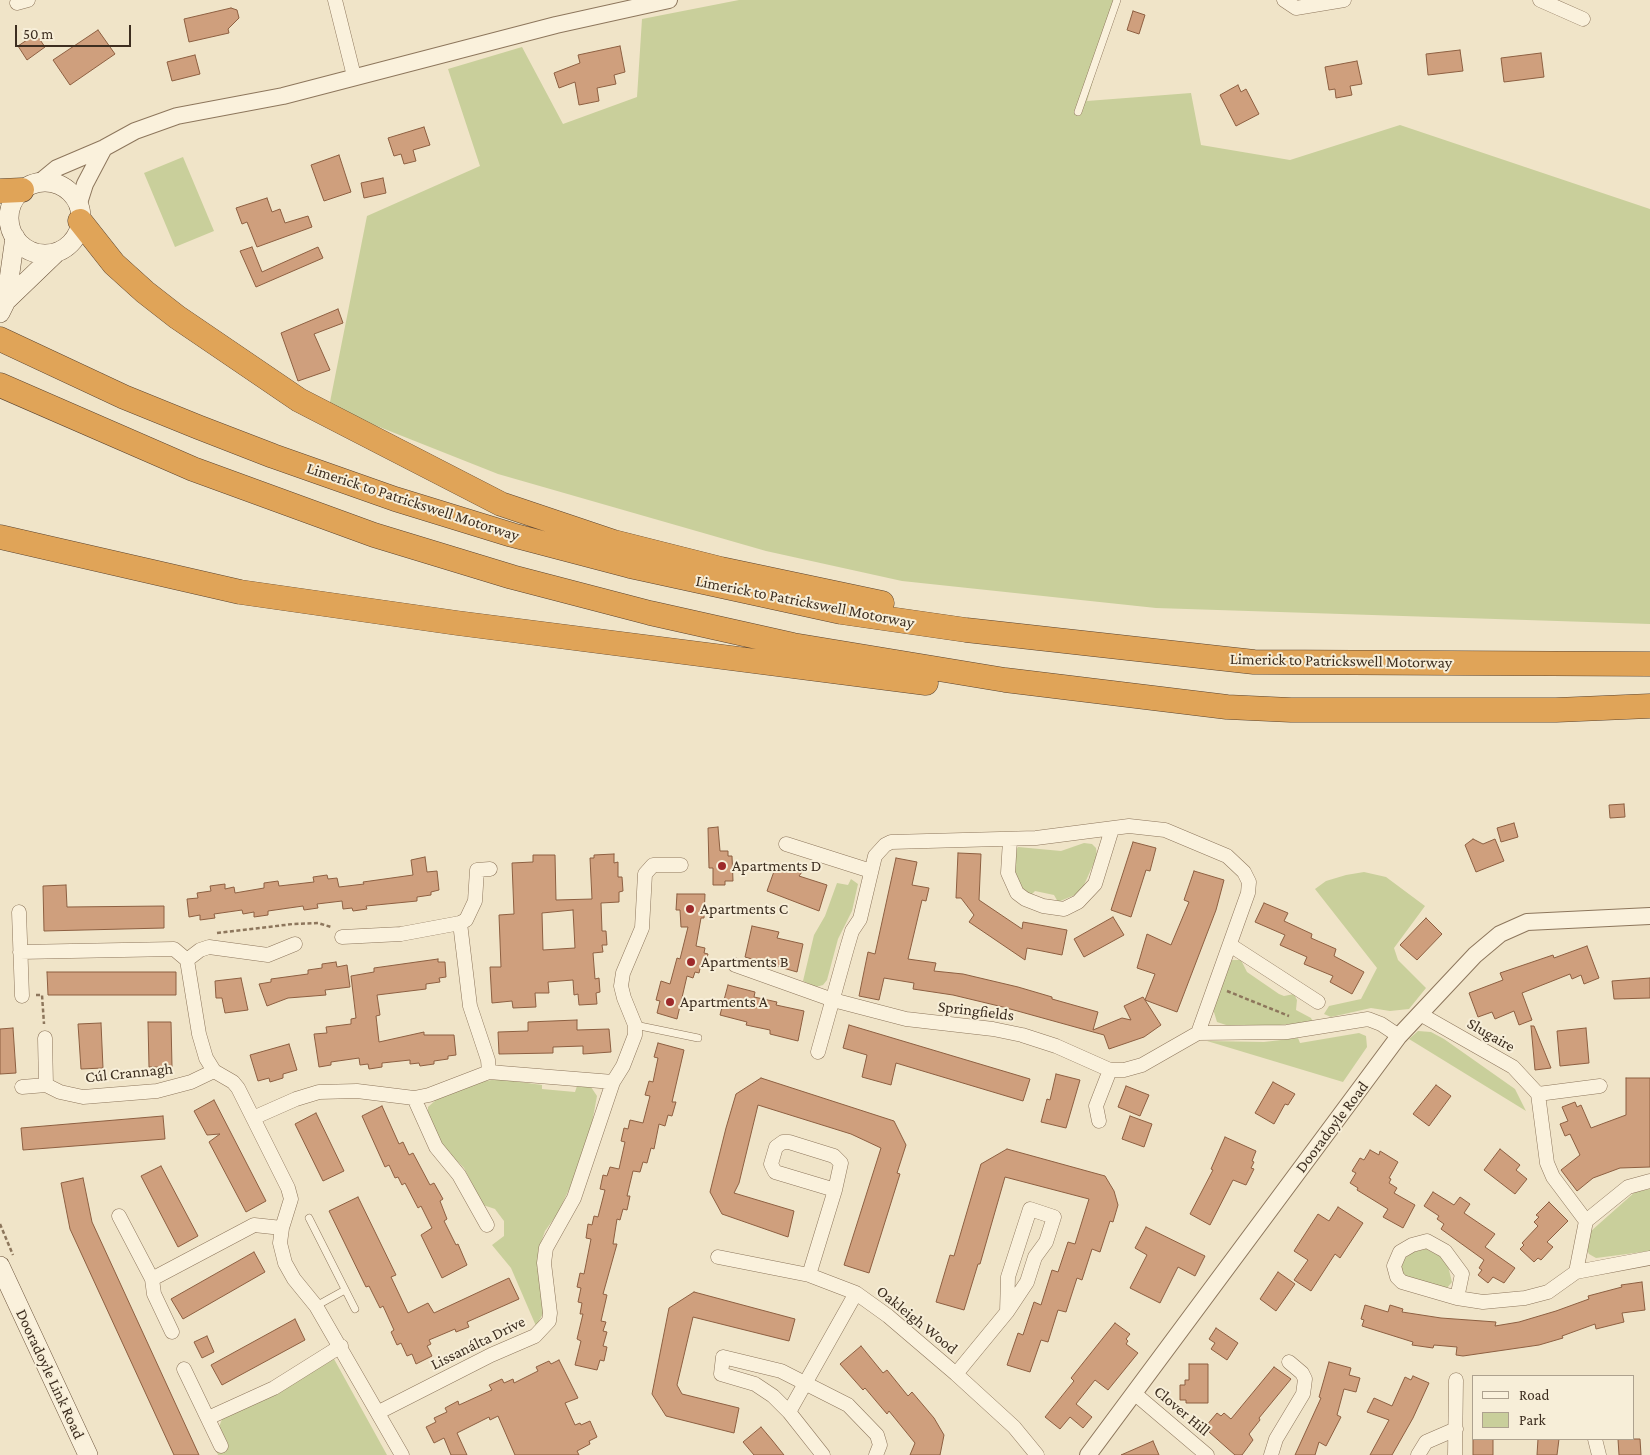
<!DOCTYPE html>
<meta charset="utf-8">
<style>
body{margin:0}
#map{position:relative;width:1650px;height:1455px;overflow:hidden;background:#f0e4c8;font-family:"Crimson Pro",serif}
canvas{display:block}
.legend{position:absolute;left:1472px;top:1375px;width:162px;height:65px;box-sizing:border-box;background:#f7eed8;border:1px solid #ada18e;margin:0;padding:6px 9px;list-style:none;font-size:15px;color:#3d2e20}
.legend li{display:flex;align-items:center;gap:10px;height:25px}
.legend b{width:25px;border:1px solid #ada18e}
.scale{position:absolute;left:15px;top:25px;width:116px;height:22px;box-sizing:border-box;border:2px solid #3d2e20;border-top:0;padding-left:6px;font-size:15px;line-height:18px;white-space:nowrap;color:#3d2e20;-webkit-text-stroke:4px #f7eed8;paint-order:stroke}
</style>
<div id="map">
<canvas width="1650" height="1455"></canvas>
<ul class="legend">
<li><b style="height:6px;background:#faf1dc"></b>Road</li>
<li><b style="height:14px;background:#c9cf9b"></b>Park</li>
</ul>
<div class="scale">50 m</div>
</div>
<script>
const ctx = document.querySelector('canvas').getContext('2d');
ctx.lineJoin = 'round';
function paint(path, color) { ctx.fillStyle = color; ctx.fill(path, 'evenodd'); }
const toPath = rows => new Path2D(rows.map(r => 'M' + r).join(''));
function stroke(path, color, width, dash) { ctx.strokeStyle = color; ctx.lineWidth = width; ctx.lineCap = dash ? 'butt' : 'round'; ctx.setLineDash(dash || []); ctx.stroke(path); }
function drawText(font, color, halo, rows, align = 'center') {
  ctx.font = font + ' "Crimson Pro",serif'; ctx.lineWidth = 4; ctx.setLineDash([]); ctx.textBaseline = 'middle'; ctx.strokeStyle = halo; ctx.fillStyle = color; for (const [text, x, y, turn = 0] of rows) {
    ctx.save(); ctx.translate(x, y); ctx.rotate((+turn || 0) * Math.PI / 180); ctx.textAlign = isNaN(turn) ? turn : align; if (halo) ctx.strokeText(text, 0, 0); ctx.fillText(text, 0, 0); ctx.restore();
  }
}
paint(toPath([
 [739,0,1117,0,1087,101,1191,93,1201,145,1290,160,1400,125,1650,209,1650,624,1156,608,902,581,766,551,498,474,329,407,367,216,480,166,448,69,522,47,563,124,637,97,642,19],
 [183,157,214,231,175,247,144,173],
 [1084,843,1092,844,1096,848,1097,856,1084,885,1077,894,1058,902,1054,895,1035,891,1030,896,1022,888,1013,870,1014,853,1018,847,1061,851],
 [1364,872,1386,877,1425,906,1394,948,1398,960,1426,988,1409,1009,1390,1011,1371,1008,1331,1017,1324,1014,1329,1006,1361,999,1377,968,1315,889,1326,881,1346,875],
 [851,879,858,884,852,911,838,939,827,980,823,985,816,987,803,981,814,935,825,916,837,883,848,885],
 [1232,960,1241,960,1247,972,1279,994,1284,996,1294,994,1297,1000,1296,1010,1311,1018,1313,1022,1269,1026,1229,1026,1217,1022,1213,1009],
 [1418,1031,1431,1032,1444,1039,1515,1089,1526,1111,1409,1039],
 [1359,1033,1366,1036,1367,1047,1343,1082,1207,1041,1264,1042,1298,1038,1300,1043],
 [499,1079,542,1085,542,1089,575,1092,577,1086,591,1087,597,1096,589,1139,577,1172,558,1213,545,1231,538,1251,544,1312,536,1326,511,1268,492,1245,504,1236,504,1221,495,1209,483,1205,464,1168,443,1147,428,1114,428,1107,437,1099,478,1082],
 [1650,1189,1650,1251,1596,1258,1589,1254,1586,1247,1591,1231,1635,1192],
 [1426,1249,1441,1257,1448,1266,1452,1282,1447,1288,1403,1277,1400,1262,1413,1252],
 [334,1359,387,1455,218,1455,217,1452,228,1446,219,1427,222,1419,275,1394]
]), '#c9cf9b');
const building = toPath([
 [231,8,237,10,239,18,228,29,229,33,189,42,184,19,231,8],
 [1133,11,1145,15,1139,34,1127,30,1133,11],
 [98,30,115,54,70,85,53,60,98,30],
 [36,34,45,47,27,60,18,46,36,34],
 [620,46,625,72,614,75,616,84,597,88,599,101,579,105,575,82,559,88,554,73,580,63,578,55,620,46],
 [1460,50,1463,71,1428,75,1426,54,1460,50],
 [1541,53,1544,77,1504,82,1501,58,1541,53],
 [195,55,200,74,172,81,167,62,195,55],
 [1357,61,1362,84,1350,86,1352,95,1336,98,1335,89,1329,90,1325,67,1357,61],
 [1238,85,1241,92,1246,89,1259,114,1236,126,1220,95,1238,85],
 [424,127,430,145,413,150,416,161,404,164,401,154,394,156,388,138,424,127],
 [339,155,351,192,324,201,311,165,339,155],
 [383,178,386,193,364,198,361,183,383,178],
 [267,198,272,212,280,209,285,223,308,216,312,227,257,247,247,222,242,224,236,208,267,198],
 [252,247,262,272,318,247,323,258,256,287,240,251,252,247],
 [338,309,343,323,314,334,330,370,298,381,281,333,338,309],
 [1624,804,1625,817,1610,818,1609,805,1624,804],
 [1514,823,1518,837,1501,842,1497,828,1514,823],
 [718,827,720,851,728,851,728,856,732,856,733,881,725,881,725,885,713,885,713,868,709,868,708,828,718,827],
 [1473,839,1483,844,1495,839,1504,861,1476,872,1465,845,1473,839],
 [1133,842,1156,848,1150,871,1146,870,1131,917,1111,910,1133,842],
 [958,853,981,854,979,900,1022,929,1023,922,1067,930,1062,955,1027,948,1025,960,969,922,974,915,961,898,956,898,958,853],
 [614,854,614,863,618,862,618,877,622,877,623,891,619,892,619,902,601,903,602,931,606,931,607,945,602,945,603,952,593,953,595,979,599,978,600,992,596,993,597,1004,579,1005,578,994,574,995,573,980,548,982,549,993,535,993,536,1007,513,1008,512,1001,492,1003,490,967,501,967,499,915,514,914,512,863,533,862,533,855,555,855,556,900,592,899,590,858,594,858,594,855,614,854],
 [573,910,575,948,543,950,542,913,573,910],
 [425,857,427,872,437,871,439,890,431,892,431,895,417,897,417,901,366,906,367,909,353,911,352,908,343,909,342,901,317,904,318,908,304,910,303,906,268,911,268,915,254,917,254,912,243,914,242,910,214,914,215,918,200,920,200,915,189,917,187,899,198,898,197,893,211,891,210,886,225,884,225,889,234,887,235,893,264,888,264,883,278,881,279,886,314,882,313,877,327,875,328,879,337,878,339,887,364,884,363,882,413,875,411,860,425,857],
 [896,858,917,862,912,885,929,888,926,901,922,900,908,959,936,963,934,971,963,974,1018,987,1052,997,1052,999,1098,1012,1093,1030,1122,1018,1131,1020,1124,1006,1143,997,1161,1025,1144,1037,1109,1049,1104,1035,1003,1007,953,995,913,989,914,983,884,978,879,1000,859,996,868,952,875,954,896,858],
 [777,863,802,872,799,876,827,885,819,911,767,891,777,863],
 [1194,871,1224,880,1216,910,1177,1012,1145,1000,1155,974,1137,968,1147,934,1171,945,1189,902,1184,900,1194,871],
 [66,885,67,907,164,906,164,928,44,931,43,886,66,885],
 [677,894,705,894,704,918,701,918,696,946,705,948,704,953,708,954,705,965,701,964,699,973,695,972,693,978,687,976,677,1019,657,1013,660,1001,656,1000,661,981,670,984,677,958,680,959,688,927,681,927,680,910,676,910,677,894],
 [1264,903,1288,913,1284,921,1312,934,1311,938,1336,949,1334,956,1364,972,1352,994,1330,982,1333,976,1304,964,1307,957,1280,945,1285,935,1255,922,1264,903],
 [1113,917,1124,935,1084,957,1074,939,1113,917],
 [1426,918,1442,934,1417,960,1400,945,1426,918],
 [752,926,779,932,777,938,803,944,797,972,745,957,752,926],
 [1587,946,1599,978,1584,984,1581,975,1572,979,1570,974,1522,993,1532,1020,1519,1025,1514,1011,1495,1019,1492,1012,1478,1017,1469,993,1503,980,1500,973,1553,955,1554,958,1587,946],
 [438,959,438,962,445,962,446,977,439,978,440,982,426,984,426,989,377,995,380,1015,376,1016,379,1042,424,1032,424,1035,454,1035,456,1055,448,1056,448,1059,434,1061,434,1064,420,1066,419,1063,410,1064,410,1060,382,1063,382,1067,369,1069,368,1064,360,1065,359,1058,331,1062,331,1065,319,1067,314,1034,327,1033,326,1027,351,1024,351,1019,356,1018,351,976,374,972,374,968,438,959],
 [336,962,337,967,347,965,350,987,325,990,326,995,288,998,267,1006,259,984,271,982,271,979,308,974,308,970,322,968,322,964,336,962],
 [47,972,176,972,176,995,48,995,47,972],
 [241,978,248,1010,225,1013,222,998,216,998,215,981,241,978],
 [1650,978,1650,998,1614,999,1612,981,1650,978],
 [728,985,755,992,754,997,777,1002,776,1005,804,1011,798,1041,770,1034,770,1030,746,1025,747,1022,720,1015,728,985],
 [577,1020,577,1030,609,1029,611,1052,583,1054,583,1046,553,1047,553,1053,499,1054,498,1032,528,1031,528,1022,577,1020],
 [148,1022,171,1022,172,1067,149,1067,148,1022],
 [101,1023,103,1068,81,1069,78,1024,101,1023],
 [849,1025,1030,1079,1023,1101,896,1063,891,1085,862,1077,867,1055,843,1048,849,1025],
 [1531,1026,1534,1026,1551,1068,1535,1070,1531,1026],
 [13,1028,16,1073,0,1074,0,1029,13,1028],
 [1586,1028,1589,1063,1560,1066,1557,1031,1586,1028],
 [658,1043,684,1050,672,1102,676,1102,672,1116,668,1115,665,1126,659,1124,654,1149,651,1148,647,1163,643,1162,640,1172,633,1171,627,1196,630,1196,627,1210,623,1209,620,1220,617,1219,613,1244,617,1244,603,1294,607,1295,601,1321,606,1322,603,1331,607,1332,603,1346,607,1347,604,1361,600,1360,597,1370,575,1365,581,1341,577,1339,583,1314,580,1314,582,1303,578,1302,581,1288,577,1287,580,1273,584,1274,591,1239,586,1238,588,1224,592,1225,594,1216,598,1217,605,1190,600,1189,603,1175,607,1176,610,1167,619,1169,625,1142,621,1141,624,1128,628,1129,630,1120,643,1123,650,1096,645,1095,649,1081,653,1082,658,1058,654,1057,658,1043],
 [289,1044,297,1070,283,1074,283,1078,270,1082,269,1078,258,1081,250,1055,289,1044],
 [1056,1074,1080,1080,1066,1128,1041,1122,1047,1099,1050,1100,1056,1074],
 [761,1078,894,1121,906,1145,897,1173,900,1174,869,1273,844,1265,881,1148,851,1134,758,1105,739,1183,734,1193,794,1211,788,1237,722,1214,710,1192,726,1128,736,1094,761,1078],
 [1626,1078,1650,1078,1650,1167,1620,1168,1593,1178,1577,1191,1561,1170,1580,1155,1570,1134,1565,1136,1560,1124,1568,1121,1562,1107,1575,1102,1577,1107,1581,1105,1591,1128,1626,1115,1626,1078],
 [1273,1082,1295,1094,1288,1105,1285,1104,1274,1124,1255,1113,1273,1082],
 [1436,1085,1451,1096,1429,1126,1413,1114,1436,1085],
 [1126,1086,1149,1095,1140,1116,1118,1107,1126,1086],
 [214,1100,266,1201,246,1212,209,1142,220,1134,207,1135,194,1111,214,1100],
 [382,1106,399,1144,403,1142,409,1155,413,1153,430,1185,434,1183,443,1199,440,1201,447,1219,444,1221,456,1245,458,1244,467,1265,442,1278,421,1235,432,1228,421,1206,418,1208,405,1183,402,1185,398,1177,395,1178,389,1165,385,1167,362,1116,382,1106],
 [316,1113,344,1171,323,1181,295,1124,316,1113],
 [163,1116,165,1139,23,1150,21,1128,163,1116],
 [1130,1116,1152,1124,1144,1147,1122,1139,1130,1116],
 [1225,1137,1256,1151,1252,1161,1254,1162,1251,1168,1254,1169,1246,1185,1233,1180,1210,1225,1190,1214,1213,1170,1211,1169,1225,1137],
 [1007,1149,1105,1176,1114,1191,1118,1205,1113,1222,1110,1221,1100,1252,1092,1249,1082,1280,1077,1278,1066,1312,1058,1310,1048,1342,1041,1340,1030,1372,1007,1365,1018,1333,1023,1335,1034,1302,1041,1305,1052,1270,1058,1272,1068,1242,1075,1244,1089,1199,1005,1177,980,1264,978,1264,964,1310,936,1302,950,1255,954,1256,981,1164,1007,1149],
 [1500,1149,1520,1165,1516,1170,1527,1179,1515,1194,1484,1170,1500,1149],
 [1370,1150,1379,1155,1380,1151,1398,1162,1389,1178,1391,1179,1389,1183,1397,1188,1394,1193,1415,1205,1403,1228,1383,1217,1388,1209,1357,1190,1358,1188,1350,1183,1356,1173,1352,1171,1360,1158,1364,1160,1370,1150],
 [161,1166,198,1236,178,1247,141,1176,161,1166],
 [83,1178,92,1222,199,1455,174,1455,70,1229,61,1183,83,1178],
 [1433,1192,1454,1205,1460,1197,1470,1204,1464,1213,1495,1234,1485,1247,1515,1268,1504,1283,1493,1277,1488,1283,1478,1275,1482,1270,1479,1268,1484,1260,1441,1229,1444,1224,1437,1219,1439,1216,1424,1206,1433,1192],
 [358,1197,396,1275,391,1277,408,1313,428,1303,434,1313,509,1278,519,1299,467,1322,469,1327,456,1332,455,1329,429,1340,431,1344,427,1346,432,1356,416,1364,412,1354,407,1356,401,1343,397,1345,391,1332,394,1330,383,1306,380,1308,369,1286,366,1287,329,1211,358,1197],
 [1549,1202,1568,1221,1547,1242,1553,1247,1541,1260,1538,1258,1534,1262,1520,1249,1524,1245,1522,1243,1538,1226,1534,1222,1539,1217,1536,1215,1549,1202],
 [1338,1207,1363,1223,1340,1258,1335,1254,1311,1291,1294,1280,1308,1260,1294,1251,1318,1214,1329,1221,1338,1207],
 [1146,1227,1205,1256,1195,1276,1178,1267,1160,1303,1130,1288,1147,1255,1135,1248,1146,1227],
 [254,1252,265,1272,183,1319,171,1299,254,1252],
 [1278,1272,1295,1284,1276,1311,1260,1299,1278,1272],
 [1642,1282,1645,1310,1622,1313,1624,1322,1596,1329,1595,1324,1562,1336,1563,1338,1539,1345,1463,1356,1456,1355,1457,1347,1434,1345,1433,1348,1412,1345,1413,1342,1362,1326,1364,1320,1361,1319,1365,1305,1388,1312,1390,1305,1403,1309,1402,1312,1441,1318,1496,1322,1495,1326,1519,1322,1556,1311,1589,1299,1588,1296,1622,1287,1621,1285,1642,1282],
 [694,1292,795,1319,789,1341,693,1317,677,1385,682,1394,739,1408,734,1433,666,1416,652,1394,669,1308,694,1292],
 [295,1319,305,1340,222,1385,211,1365,295,1319],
 [1115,1323,1130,1334,1126,1339,1128,1341,1126,1344,1138,1353,1108,1390,1095,1380,1076,1404,1092,1417,1083,1428,1070,1417,1060,1429,1045,1417,1074,1381,1071,1378,1115,1323],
 [1216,1328,1238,1343,1227,1360,1211,1349,1215,1343,1209,1339,1216,1328],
 [207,1336,214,1352,202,1358,194,1342,207,1336],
 [861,1346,883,1373,887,1370,908,1396,912,1392,934,1418,944,1435,940,1455,910,1455,915,1443,889,1411,887,1414,865,1388,863,1390,840,1364,861,1346],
 [559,1360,578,1398,565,1403,575,1425,580,1423,581,1425,590,1421,597,1437,589,1441,590,1444,577,1451,579,1455,515,1455,498,1416,490,1420,489,1417,457,1433,467,1455,451,1455,444,1438,434,1443,426,1427,436,1422,434,1418,447,1412,445,1408,458,1401,459,1405,492,1390,489,1385,502,1379,504,1383,513,1379,514,1383,538,1371,536,1367,549,1361,551,1364,559,1360],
 [1329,1362,1351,1368,1349,1375,1360,1378,1356,1392,1344,1389,1337,1415,1341,1417,1326,1446,1319,1442,1315,1455,1295,1455,1321,1398,1319,1397,1329,1362],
 [1189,1364,1208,1364,1208,1403,1186,1403,1186,1400,1180,1400,1180,1385,1185,1385,1185,1380,1189,1380,1189,1364],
 [1274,1367,1291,1379,1259,1418,1260,1420,1249,1434,1253,1440,1242,1455,1235,1455,1209,1432,1211,1430,1206,1426,1217,1413,1221,1416,1224,1413,1231,1419,1274,1367],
 [1413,1376,1429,1383,1413,1418,1392,1455,1370,1455,1389,1420,1367,1412,1374,1398,1392,1406,1405,1377,1411,1380,1413,1376],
 [761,1427,772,1440,784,1455,754,1455,743,1442,761,1427],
 [1473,1439,1493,1439,1493,1455,1473,1455,1473,1439],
 [1538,1439,1559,1439,1557,1455,1537,1455,1538,1439],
 [1618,1439,1640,1439,1641,1455,1619,1455,1618,1439],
 [1153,1441,1159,1455,1121,1455,1153,1441]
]);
paint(building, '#cf9f7d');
stroke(building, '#8d5f41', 1);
const service = toPath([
 [1078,112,1117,0],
 [635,1025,698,1038],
 [309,1218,355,1309],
 [316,1306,345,1290]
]);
const minor = toPath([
 [335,0,354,76],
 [1284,0,1296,8,1344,0],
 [1540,0,1583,19],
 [17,3,28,0],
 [1010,840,1008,873,1017,893,1025,899,1043,906,1064,909,1078,902,1095,884,1112,829],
 [786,844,871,871],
 [19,912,22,996],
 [342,937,401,934,460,923],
 [1230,945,1318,1002],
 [20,952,174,949,187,960],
 [187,960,199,1034,206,1058,214,1071,233,1082,238,1088,288,1188,291,1199,282,1228,280,1243,285,1263,294,1279,316,1306,402,1455],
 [187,960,200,950,209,947,268,955,295,944],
 [735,965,833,1000,906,1019,993,1029,1022,1035,1056,1046,1110,1070,1124,1070,1142,1065,1198,1033,1287,1032,1368,1019,1381,1024,1399,1036],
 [1420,1014,1513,1067,1538,1094,1547,1163,1553,1177,1586,1221,1576,1272],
 [45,1038,46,1085],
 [818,1052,847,948,852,931,860,919,875,856,885,845,891,842,1036,838,1129,826,1165,830,1227,856,1244,872,1249,882,1248,893,1198,1033],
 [489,1072,488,1060,470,1006,460,923,466,920,475,901,477,870,490,869],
 [22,1087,46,1085,60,1092,83,1097,157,1091,191,1082,214,1071],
 [1538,1094,1600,1086],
 [414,1098,436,1147,459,1175,487,1225],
 [253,1118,296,1099,319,1092,357,1091,414,1098,429,1095,489,1072,613,1082],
 [1099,1121,1096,1106,1110,1070],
 [119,1216,152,1279,154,1294,172,1332],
 [1586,1221,1628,1187,1650,1181],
 [718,1257,809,1275,856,1293,888,1316,956,1374,1014,1427,1037,1455],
 [809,1275,835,1190,841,1163,834,1156,789,1142,783,1142,776,1147,771,1164,775,1172,835,1190],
 [152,1279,254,1225,282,1228],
 [1457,1298,1462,1274,1445,1251,1427,1241,1412,1245,1400,1252,1394,1266,1397,1277,1402,1282,1457,1298,1483,1302,1525,1298,1548,1292,1576,1272,1650,1258],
 [184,1369,221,1446],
 [956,1374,1007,1312,1027,1282,1035,1257,1046,1242,1054,1217,1030,1209,1008,1277,1007,1312],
 [1134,1393,1207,1455],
 [379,1412,491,1355,535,1336,549,1321,550,1313,544,1263,546,1248,574,1198,613,1082,623,1066,635,1035,635,1025,624,998,621,986,623,973,642,928,645,874,653,865,681,865],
 [789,1412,856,1293],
 [208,1418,274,1388,341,1346],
 [1595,1439,1599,1455],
 [823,1455,789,1412,773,1396,755,1384,721,1374,723,1357,781,1371,848,1405,877,1435,880,1445,876,1455],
 [1271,1455,1276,1439,1303,1394,1304,1387,1305,1379,1302,1373,1289,1362],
 [1418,1455,1426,1442,1456,1429],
 [1455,1455,1456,1380]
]);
const tertiary = toPath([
 [40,182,57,168,104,148,135,131,177,116,283,96,556,25,669,0],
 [78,206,85,184,104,148],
 [1088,1455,1399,1036,1475,955,1500,934,1527,922,1650,916]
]);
const secondary = toPath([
 '9 218a36 36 0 1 1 72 0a36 36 0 1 1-72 0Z',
 [6,301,57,252],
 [0,313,6,301,15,237],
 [0,1266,88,1455]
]);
const motorway = toPath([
 [0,191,22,190],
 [80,221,114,264,145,292,177,317,299,400,501,504,614,542,721,569,882,603],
 [0,339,124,397,198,427,273,456,395,499,512,535,630,566,841,612,966,630,1254,662,1650,664],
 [0,385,193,469,374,535,512,577,650,613,793,645,1005,680,1227,707,1291,710,1556,710,1650,706],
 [0,537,240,592,457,623,926,683]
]);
stroke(service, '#8d765c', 8);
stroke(minor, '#8d765c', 15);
stroke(tertiary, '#8d765c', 18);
stroke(secondary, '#6f573f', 20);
stroke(motorway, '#5b4430', 25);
stroke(toPath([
 [217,933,293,924,318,923,331,927],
 [1227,991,1289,1016],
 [36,995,42,995,44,1024],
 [0,1224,13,1255]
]), '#8d765c', 2.5, [4, 2.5]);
stroke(service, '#faf1dc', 7);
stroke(minor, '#faf1dc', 14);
stroke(tertiary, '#faf1dc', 16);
stroke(secondary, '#faf1dc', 19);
stroke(motorway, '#e0a458', 24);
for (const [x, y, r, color] of [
 [722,866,5,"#9e2a2b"],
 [690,909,5,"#9e2a2b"],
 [691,962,5,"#9e2a2b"],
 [670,1002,5,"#9e2a2b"]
]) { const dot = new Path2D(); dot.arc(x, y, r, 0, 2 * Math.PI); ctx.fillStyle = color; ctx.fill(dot); stroke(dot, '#f7eed8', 2); }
drawText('16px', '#3d2e20', '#f7eed8', [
 ["Limerick to Patrickswell Motorway",413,502,18],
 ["Limerick to Patrickswell Motorway",805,602,11],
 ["Limerick to Patrickswell Motorway",1341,661,1],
 ["Springfields",976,1011,7],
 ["Slugaire",1491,1035,30],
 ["Cúl Crannagh",129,1073,-6],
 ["Dooradoyle Road",1332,1127,-53],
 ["Oakleigh Wood",917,1320,39],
 ["Lissanálta Drive",478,1343,-26],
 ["Dooradoyle Link Road",50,1374,65],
 ["Clover Hill",1182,1411,40]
]);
drawText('16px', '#3d2e20', '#f7eed8', [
 ["Apartments D",732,866],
 ["Apartments C",700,909],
 ["Apartments B",701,962],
 ["Apartments A",680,1002]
], 'left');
</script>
